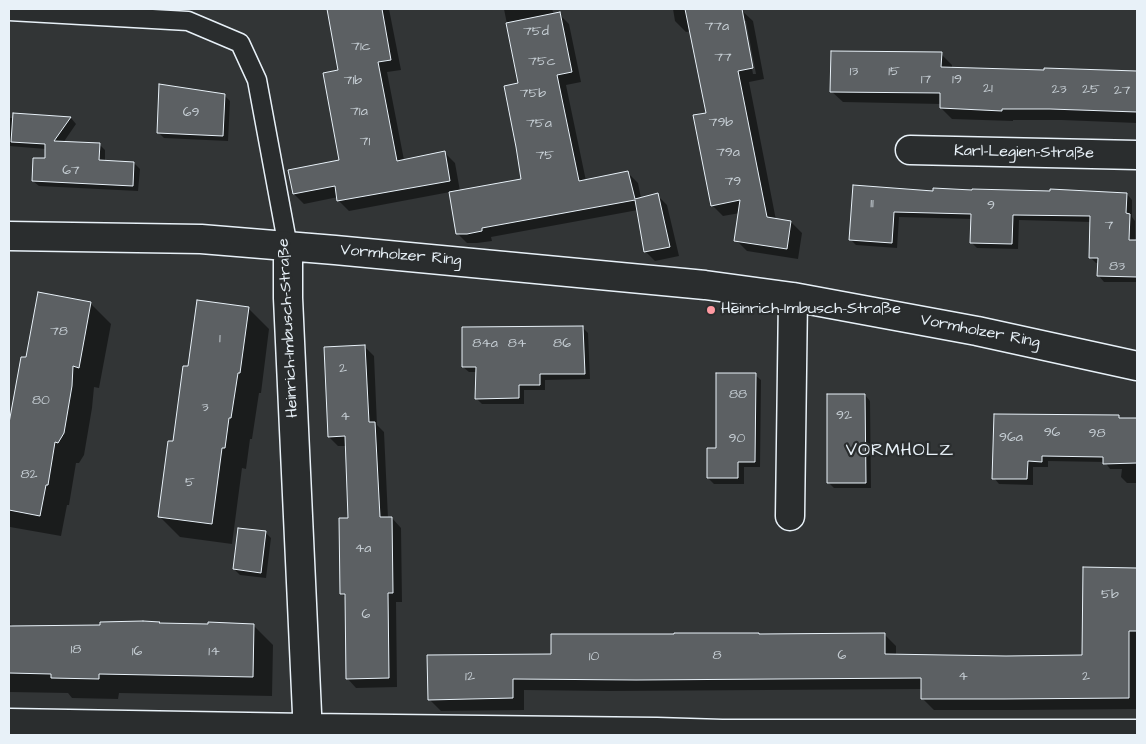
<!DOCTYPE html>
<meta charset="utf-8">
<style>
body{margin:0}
#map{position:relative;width:1146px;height:744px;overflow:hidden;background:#323536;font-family:"Architects Daughter",sans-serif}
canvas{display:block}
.frame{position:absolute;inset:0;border:10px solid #e8f1f8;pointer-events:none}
</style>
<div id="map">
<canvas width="1146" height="744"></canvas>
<div class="frame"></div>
</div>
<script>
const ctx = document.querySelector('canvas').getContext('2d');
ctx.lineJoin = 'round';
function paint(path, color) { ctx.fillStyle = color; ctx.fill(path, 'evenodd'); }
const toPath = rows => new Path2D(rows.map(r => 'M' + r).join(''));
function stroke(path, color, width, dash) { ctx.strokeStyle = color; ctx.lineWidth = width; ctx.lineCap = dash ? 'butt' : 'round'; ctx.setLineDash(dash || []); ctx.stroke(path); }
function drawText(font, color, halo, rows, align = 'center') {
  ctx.font = font + ' "Architects Daughter",sans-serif'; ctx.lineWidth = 4.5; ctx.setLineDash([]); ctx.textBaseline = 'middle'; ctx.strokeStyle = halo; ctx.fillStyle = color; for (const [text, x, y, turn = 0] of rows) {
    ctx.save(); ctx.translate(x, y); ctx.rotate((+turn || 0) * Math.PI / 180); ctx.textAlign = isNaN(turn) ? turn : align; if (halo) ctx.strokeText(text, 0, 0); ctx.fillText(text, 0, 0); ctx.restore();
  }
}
paint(toPath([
 [328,9,389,9,401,70,387,72,404,160,445,153,455,163,460,191,523,180,519,84,504,9,552,9,554,15,559,14,569,24,581,82,566,85,586,181,628,173,638,183,641,198,657,195,667,205,679,256,655,261,645,251,638,210,491,237,492,241,477,243,467,243,457,233,450,192,349,211,339,201,338,197,304,204,294,194,340,161,340,71],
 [673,9,735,9,736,11,741,10,753,21,764,79,749,82,776,220,791,222,802,233,798,259,747,251,736,240,740,213,723,216,712,205,707,114,691,31,686,32,675,21],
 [743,21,746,21,756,74,753,74],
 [941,54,952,65,952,69,1045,72,1045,69,1137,72,1137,123,1062,120,1013,120,1013,121,952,119,941,108,941,104,843,102,831,91],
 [224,95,230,101,228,141,164,138,158,132],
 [14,114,71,118,76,124,63,143,99,144,105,150,105,162,134,163,140,169,138,191,39,186,33,181,46,159,46,149,9,146,9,118,14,118],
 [854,186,934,192,1127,194,1132,200,1132,217,1135,221,1135,242,1137,242,1137,282,1104,282,1099,276,1099,263,1096,263,1090,257,1091,222,1019,220,1018,249,977,248,971,242,972,219,899,217,897,248,856,245,850,239],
 [90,303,111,324,99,388,94,387,92,408,84,455,79,463,76,463,69,505,67,505,61,536,10,527,9,525,9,430,22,358,27,359],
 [248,308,269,329,261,393,259,393,252,439,250,439,246,469,242,468,232,544,180,537,159,516,189,367],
 [583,328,588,333,590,379,545,380,545,390,524,390,524,404,482,404,476,398,477,372,469,372,463,367],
 [365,347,374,356,377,425,384,432,388,518,392,518,401,528,402,602,396,602,397,687,356,688,347,678,346,598,341,593,350,519,346,446,338,446,329,437],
 [755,375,761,380,760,467,744,467,744,484,714,484,708,478,717,449],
 [865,395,870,401,871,488,834,488,829,483],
 [995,415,1119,417,1121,419,1137,419,1137,483,1127,483,1121,477,1122,469,1110,469,1105,462,1048,461,1048,467,1033,467,1033,485,999,484,994,478],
 [266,533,271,538,266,578,240,575,234,569],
 [1085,569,1137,569,1137,709,1018,710,934,710,922,698,922,689,610,691,524,690,524,710,441,711,429,699,552,655,760,635,884,634,896,646,896,656,1083,656],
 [9,623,14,627,253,625,273,645,272,696,119,693,118,699,72,698,68,693,9,692]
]), '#0007');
const building = toPath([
 [327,9,382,9,391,60,378,62,397,161,445,151,450,181,337,201,335,186,293,194,288,170,339,160,323,73,338,70,327,9],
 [685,9,742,9,753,68,738,71,767,217,791,221,787,249,734,241,740,200,711,206,693,115,706,113,685,9],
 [560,12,572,72,557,75,579,181,628,171,635,199,658,193,670,247,644,252,635,200,482,228,482,231,467,234,456,234,449,192,521,179,516,147,504,86,518,83,506,23,560,12],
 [831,51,942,52,941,67,1044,70,1044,68,1137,71,1137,112,1050,109,1002,109,1002,111,940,108,940,93,830,92,831,51],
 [159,84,225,94,223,136,157,133,159,84],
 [13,113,71,117,54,141,100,143,99,160,134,162,133,186,32,181,33,158,45,158,45,144,11,142,13,113],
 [853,185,933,191,933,188,972,190,972,189,1050,191,1050,189,1127,193,1126,213,1130,214,1129,240,1137,240,1137,277,1097,276,1098,258,1089,258,1090,216,1013,215,1012,244,970,243,971,214,894,212,892,243,849,240,853,185],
 [38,292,91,302,79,368,73,366,72,386,64,433,58,443,55,442,48,485,46,485,40,516,9,510,9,423,21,357,26,357,38,292],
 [197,300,249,307,240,373,238,373,231,418,229,418,225,448,222,448,212,524,158,517,168,441,173,441,183,366,188,366,197,300],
 [583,326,585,374,540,374,540,385,519,385,519,398,475,399,476,367,462,367,462,327,583,326],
 [365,345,369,422,375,422,380,517,392,517,393,593,388,593,389,678,346,679,345,594,340,594,339,518,348,518,345,436,328,437,324,347,365,345],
 [716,373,756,373,755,462,738,462,738,478,707,478,707,448,716,448,716,373],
 [827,394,865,394,866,483,827,483,827,394],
 [994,414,1119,415,1119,418,1137,418,1137,463,1103,464,1103,457,1042,456,1042,462,1028,461,1027,479,992,479,994,414],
 [238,528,266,531,261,573,233,569,238,528],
 [1083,567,1137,568,1137,631,1129,631,1129,698,1005,699,921,699,921,678,636,680,513,679,513,698,428,700,427,655,551,654,551,634,674,634,674,633,759,633,759,634,885,633,885,654,1006,656,1082,655,1083,567],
 [143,621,160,622,159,623,208,624,208,622,254,624,253,677,99,674,99,679,51,678,51,674,9,673,9,626,100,625,100,622,143,621]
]);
paint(building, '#5c6063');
stroke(building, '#e8f1f8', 1);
const lane = toPath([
 [9,11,188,21,240,43,257,80,288,247]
]);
const street = toPath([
 [910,150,1137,155],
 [9,236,201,239,335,250,705,285,793,297,977,331,1137,366],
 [288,247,288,298,308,735],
 [790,516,793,297],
 [9,723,308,728,657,732,722,734,1137,734]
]);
stroke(lane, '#e8f1f8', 21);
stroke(street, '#e8f1f8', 31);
stroke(lane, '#2a2d2e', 18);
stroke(street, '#2a2d2e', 28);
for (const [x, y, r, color] of [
 [711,310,5,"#ff9aa2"]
]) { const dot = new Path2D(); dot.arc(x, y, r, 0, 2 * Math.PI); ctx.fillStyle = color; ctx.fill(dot); stroke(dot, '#2a2d2e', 2); }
drawText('14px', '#c5cdd3', null, [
 ["77a",717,27],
 ["75d",536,32],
 ["71c",361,47],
 ["77",723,58],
 ["75c",542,62],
 ["13",854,72],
 ["15",894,72],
 ["17",926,80],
 ["19",957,80],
 ["71b",353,81],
 ["21",988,89],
 ["23",1059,90],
 ["25",1091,90],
 ["27",1122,91],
 ["75b",533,94],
 ["71a",359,112],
 ["69",191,113],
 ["79b",721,123],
 ["75a",539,124],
 ["71",365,142],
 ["79a",728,153],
 ["75",545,156],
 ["67",71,171],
 ["79",733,182],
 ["11",872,204],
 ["9",991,206],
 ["7",1109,226],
 ["83",1117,267],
 ["78",59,332],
 ["1",220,339],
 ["84a",485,344],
 ["84",517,344],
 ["86",562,344],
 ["2",343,369],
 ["88",738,395],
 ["80",41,401],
 ["3",205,408],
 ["92",844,416],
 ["4",345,417],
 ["96",1052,433],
 ["98",1097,434],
 ["96a",1011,438],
 ["90",737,439],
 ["82",29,475],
 ["5",190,483],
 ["4a",363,549],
 ["5b",1110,595],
 ["6",366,615],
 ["18",76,650],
 ["16",137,652],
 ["14",214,652],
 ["8",717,656],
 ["6",842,656],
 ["10",594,657],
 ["12",470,677],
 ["4",963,677],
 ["2",1086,677]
]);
drawText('16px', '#e8f1f8', '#2a2d2e', [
 ["Karl-Legien-Straße",1024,153,1],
 ["Vormholzer Ring",401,256,5],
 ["Heinrich-Imbusch-Straße",289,328,-93],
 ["Vormholzer Ring",980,332,11]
]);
drawText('16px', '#e8f1f8', '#2a2d2e', [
 ["Heinrich-Imbusch-Straße",721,310]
], 'left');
ctx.letterSpacing = '1px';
drawText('18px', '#e8f1f8', '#2a2d2e', [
 ["VORMHOLZ",900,451]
]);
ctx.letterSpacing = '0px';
</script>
